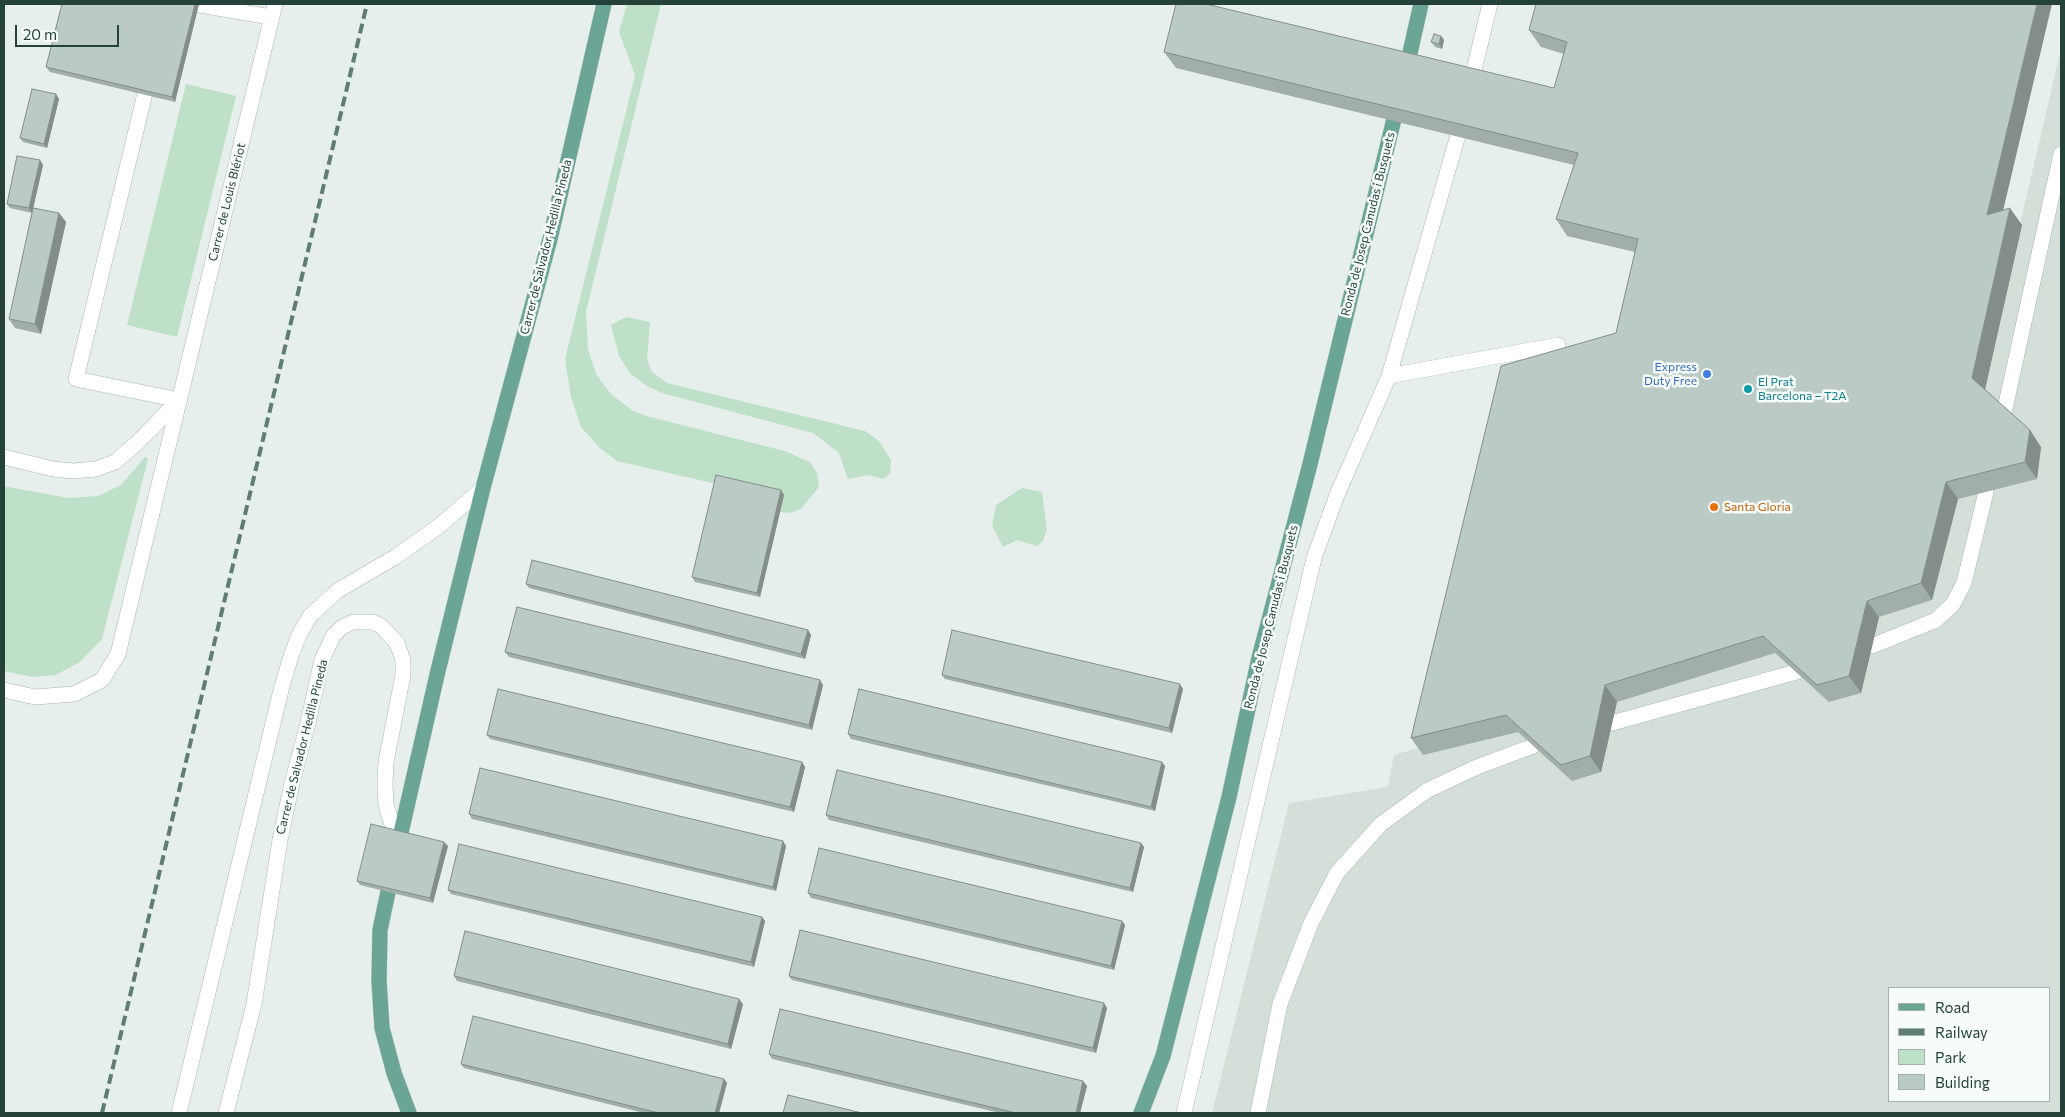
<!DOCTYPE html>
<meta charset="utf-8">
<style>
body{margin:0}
#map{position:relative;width:2065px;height:1117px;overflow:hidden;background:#e6efeb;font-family:Commissioner,sans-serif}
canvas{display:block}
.frame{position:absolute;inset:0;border:5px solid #24423a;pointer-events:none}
.legend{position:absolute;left:1888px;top:987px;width:162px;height:115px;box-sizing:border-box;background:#f7fbf9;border:1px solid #a3b1ad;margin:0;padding:6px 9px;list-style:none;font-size:15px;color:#24423a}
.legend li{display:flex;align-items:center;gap:10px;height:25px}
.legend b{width:25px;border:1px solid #a3b1ad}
.scale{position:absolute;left:15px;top:25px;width:104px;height:22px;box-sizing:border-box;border:2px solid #24423a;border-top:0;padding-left:6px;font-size:15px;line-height:18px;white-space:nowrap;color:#24423a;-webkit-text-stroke:4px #f7fbf9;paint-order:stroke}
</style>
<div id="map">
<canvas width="2065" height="1117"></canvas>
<div class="frame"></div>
<ul class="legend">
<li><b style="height:6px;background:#6aa596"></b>Road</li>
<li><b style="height:6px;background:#5f7d75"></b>Railway</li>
<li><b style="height:14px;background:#bfe0c8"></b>Park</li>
<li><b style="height:14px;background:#bbcac4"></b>Building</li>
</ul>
<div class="scale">20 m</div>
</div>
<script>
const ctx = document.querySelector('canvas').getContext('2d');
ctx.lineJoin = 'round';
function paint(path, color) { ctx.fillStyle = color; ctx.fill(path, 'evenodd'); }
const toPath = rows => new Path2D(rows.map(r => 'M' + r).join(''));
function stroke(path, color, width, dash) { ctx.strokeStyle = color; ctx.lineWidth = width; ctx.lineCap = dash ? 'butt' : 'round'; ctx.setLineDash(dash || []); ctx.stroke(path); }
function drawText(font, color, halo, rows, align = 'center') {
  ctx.font = font + ' Commissioner,sans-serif'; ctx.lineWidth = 5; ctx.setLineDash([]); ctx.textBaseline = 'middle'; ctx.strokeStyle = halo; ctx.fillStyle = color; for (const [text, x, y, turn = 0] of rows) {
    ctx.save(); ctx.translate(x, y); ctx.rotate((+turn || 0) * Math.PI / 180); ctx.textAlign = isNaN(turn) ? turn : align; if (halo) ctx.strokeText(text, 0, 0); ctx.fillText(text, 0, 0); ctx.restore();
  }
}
paint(toPath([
 [2061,49,2061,1113,1212,1113,1289,803,1388,787,1394,755,1932,599],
 [1889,988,2049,988,2049,1101,1889,1101]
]), '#d4dfda');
paint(toPath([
 [627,4,661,4,586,312,588,349,596,374,611,394,633,411,646,416,785,451,810,462,817,473,819,487,801,509,789,513,770,511,773,497,617,461,600,448,581,427,571,397,565,359,635,75,619,32],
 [186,84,236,96,177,337,127,325],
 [626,317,650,322,647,360,652,372,667,383,865,431,879,441,891,460,890,474,883,479,869,475,848,479,839,453,813,433,662,393,647,386,630,373,619,356,611,325],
 [145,457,148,459,102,639,80,662,56,675,32,677,4,671,4,486,68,498,98,496,121,485],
 [1022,488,1042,492,1047,529,1043,541,1037,546,1017,540,1003,547,992,526,996,505]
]), '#bfe0c8');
const lane = toPath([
 [194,4,271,17],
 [149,77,76,379,179,400],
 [1471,82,1490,4],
 [1389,376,1558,345],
 [2004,413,2061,154],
 [4,457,53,469,73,471,96,469,115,462,139,441,178,401],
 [1872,646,1936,620,1953,604,1964,583,1986,492],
 [4,690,35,697,74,694,102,680,118,654,275,4],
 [1612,723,1796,672],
 [179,1113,281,690,291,656,299,635,310,616,337,591,395,557,438,527,483,488],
 [226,1113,254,1004,280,840,292,783,308,723,322,660,333,636,342,627,353,622,373,622,381,626,397,643,403,660,403,675,386,762,385,784,386,805,398,844],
 [1184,1113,1314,558,1337,495,1389,376,1458,135],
 [1258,1113,1280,1004,1311,923,1337,873,1381,824,1428,790,1477,767,1533,746]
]);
const primary = toPath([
 [1407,66,1421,4],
 [397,850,437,675,483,488,550,239,604,4],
 [392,873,380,930,379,981,382,1028,394,1073,409,1113],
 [1141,1113,1163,1056,1229,797,1259,658,1309,468,1394,119]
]);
stroke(lane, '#a8b8b2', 16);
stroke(primary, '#c2cac8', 16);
stroke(lane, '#fff', 15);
stroke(primary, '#6aa596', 15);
stroke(toPath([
 [102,1113,367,4]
]), '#5f7d75', 4, [10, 5]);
paint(toPath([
 [62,4,199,4,175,102,50,72,46,67],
 [1536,4,2003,210,2022,225,1985,389,2041,447,2037,479,1958,499,1932,600,1879,617,1861,693,1829,702,1775,653,1617,702,1601,772,1572,781,1518,732,1423,755,1411,738,1616,333,1635,252,1567,236,1556,219,1574,165,1176,68,1164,52,1554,88,1564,54,1541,47,1529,30],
 [1441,36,1444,40,1442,49,1435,47,1431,42],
 [56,94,59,99,47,148,23,142,20,138],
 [43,165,32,213,10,208,7,204],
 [59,213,66,222,41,334,15,328,9,319],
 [784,495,760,597,695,582,692,577],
 [526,584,808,630,811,635,805,659,529,588],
 [505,652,823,685,812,730,509,657],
 [942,675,1183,689,1172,733,945,679],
 [848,734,1165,766,1155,811,851,739],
 [487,735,802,762,805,767,794,812,490,739],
 [469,814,786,846,776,891,472,819],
 [826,815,1141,843,1144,847,1133,892,829,820],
 [448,846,433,903,360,885,357,881],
 [448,890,762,917,765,921,754,967,451,894],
 [808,893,1122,921,1125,925,1114,970,811,898],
 [454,976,743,1004,731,1049,457,981],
 [789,976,1107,1008,1096,1053,792,980],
 [769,1054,1083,1081,1087,1086,1080,1113,1000,1113,772,1059],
 [461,1064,724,1079,727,1083,719,1113,644,1113,464,1068]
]), '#a1aea9');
paint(toPath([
 [195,4,199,4,175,102,172,97],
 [2037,4,2052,4,1998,232,1987,215],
 [1441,36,1444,40,1442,49,1439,44],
 [56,94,59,99,47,148,44,144],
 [40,160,43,165,32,213,29,208],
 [2010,208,2022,225,1984,394,1972,378],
 [59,213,66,222,41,334,35,324],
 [2030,430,2041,447,2037,479,2025,462],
 [1946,482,1958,499,1932,600,1921,583],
 [781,490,784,495,760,597,757,593],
 [1867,601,1879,617,1861,693,1849,676],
 [808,630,811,635,805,659,801,654],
 [820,680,823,685,812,730,809,725],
 [1180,684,1183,689,1172,733,1169,728],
 [1605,685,1617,702,1601,772,1590,756],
 [802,762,805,767,794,812,790,807],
 [1162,762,1165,766,1155,811,1151,807],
 [783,841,786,846,776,891,773,887],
 [444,842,448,846,433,903,430,898],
 [1141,843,1144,847,1133,892,1130,888],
 [762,917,765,921,754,967,751,962],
 [1122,921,1125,925,1114,970,1111,966],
 [739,999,743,1004,731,1049,728,1044],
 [1104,1003,1107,1008,1096,1053,1093,1048],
 [724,1079,727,1083,719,1113,715,1113],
 [1083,1081,1087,1086,1080,1113,1076,1113]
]), '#838d89');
const building = toPath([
 [62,4,195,4,172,97,46,67,62,4],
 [1176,4,1206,4,1554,88,1567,42,1529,30,1536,4,2037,4,1987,215,2010,208,1972,378,2030,430,2025,462,1946,482,1921,583,1867,601,1849,676,1817,685,1763,636,1605,685,1590,756,1561,765,1506,715,1411,738,1501,366,1616,333,1638,239,1556,219,1578,153,1164,52,1176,4],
 [1434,34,1441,36,1439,44,1431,42,1434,34],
 [32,89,56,94,44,144,20,138,32,89],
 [17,156,40,160,29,208,7,204,17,156],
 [33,208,59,213,35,324,9,319,33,208],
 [716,475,781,490,757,593,692,577,716,475],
 [532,560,808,630,801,654,526,584,532,560],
 [517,607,820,680,809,725,505,652,517,607],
 [952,630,1180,684,1169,728,942,675,952,630],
 [498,689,802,762,790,807,487,735,498,689],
 [859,689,1162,762,1151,807,848,734,859,689],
 [480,768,783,841,773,887,469,814,480,768],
 [837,770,1141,843,1130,888,826,815,837,770],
 [371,824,444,842,430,898,357,881,371,824],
 [459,844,762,917,751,962,448,890,459,844],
 [819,848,1122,921,1111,966,808,893,819,848],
 [800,930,1104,1003,1093,1048,789,976,800,930],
 [465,931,739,999,728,1044,454,976,465,931],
 [780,1009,1083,1081,1076,1113,1016,1113,769,1054,780,1009],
 [473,1016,724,1079,715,1113,659,1113,461,1064,473,1016],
 [788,1095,862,1113,783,1113,788,1095]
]);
paint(building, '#bbcac4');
stroke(building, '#838d89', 1);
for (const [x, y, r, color] of [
 [1707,374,5,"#3f7fe0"],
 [1748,389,5,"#0f9aa8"],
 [1714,507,5,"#e8710a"]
]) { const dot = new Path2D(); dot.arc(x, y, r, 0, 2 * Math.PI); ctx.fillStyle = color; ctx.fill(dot); stroke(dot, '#f7fbf9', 2); }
drawText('12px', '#24423a', '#f7fbf9', [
 ["Carrer de Louis Blériot",227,202,-76],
 ["Ronda de Josep Canudas i Busquets",1368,224,-76],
 ["Carrer de Salvador Hedilla Pineda",546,247,-76],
 ["Ronda de Josep Canudas i Busquets",1271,617,-76],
 ["Carrer de Salvador Hedilla Pineda",302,747,-76]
]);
drawText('12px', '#366cbe', '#f7fbf9', [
 ["Express",1697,367],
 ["Duty Free",1697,381]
], 'right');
drawText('12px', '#0d838f', '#f7fbf9', [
 ["El Prat",1758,382],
 ["Barcelona – T2A",1758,396]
], 'left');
drawText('12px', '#c56008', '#f7fbf9', [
 ["Santa Gloria",1724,507]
], 'left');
</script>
